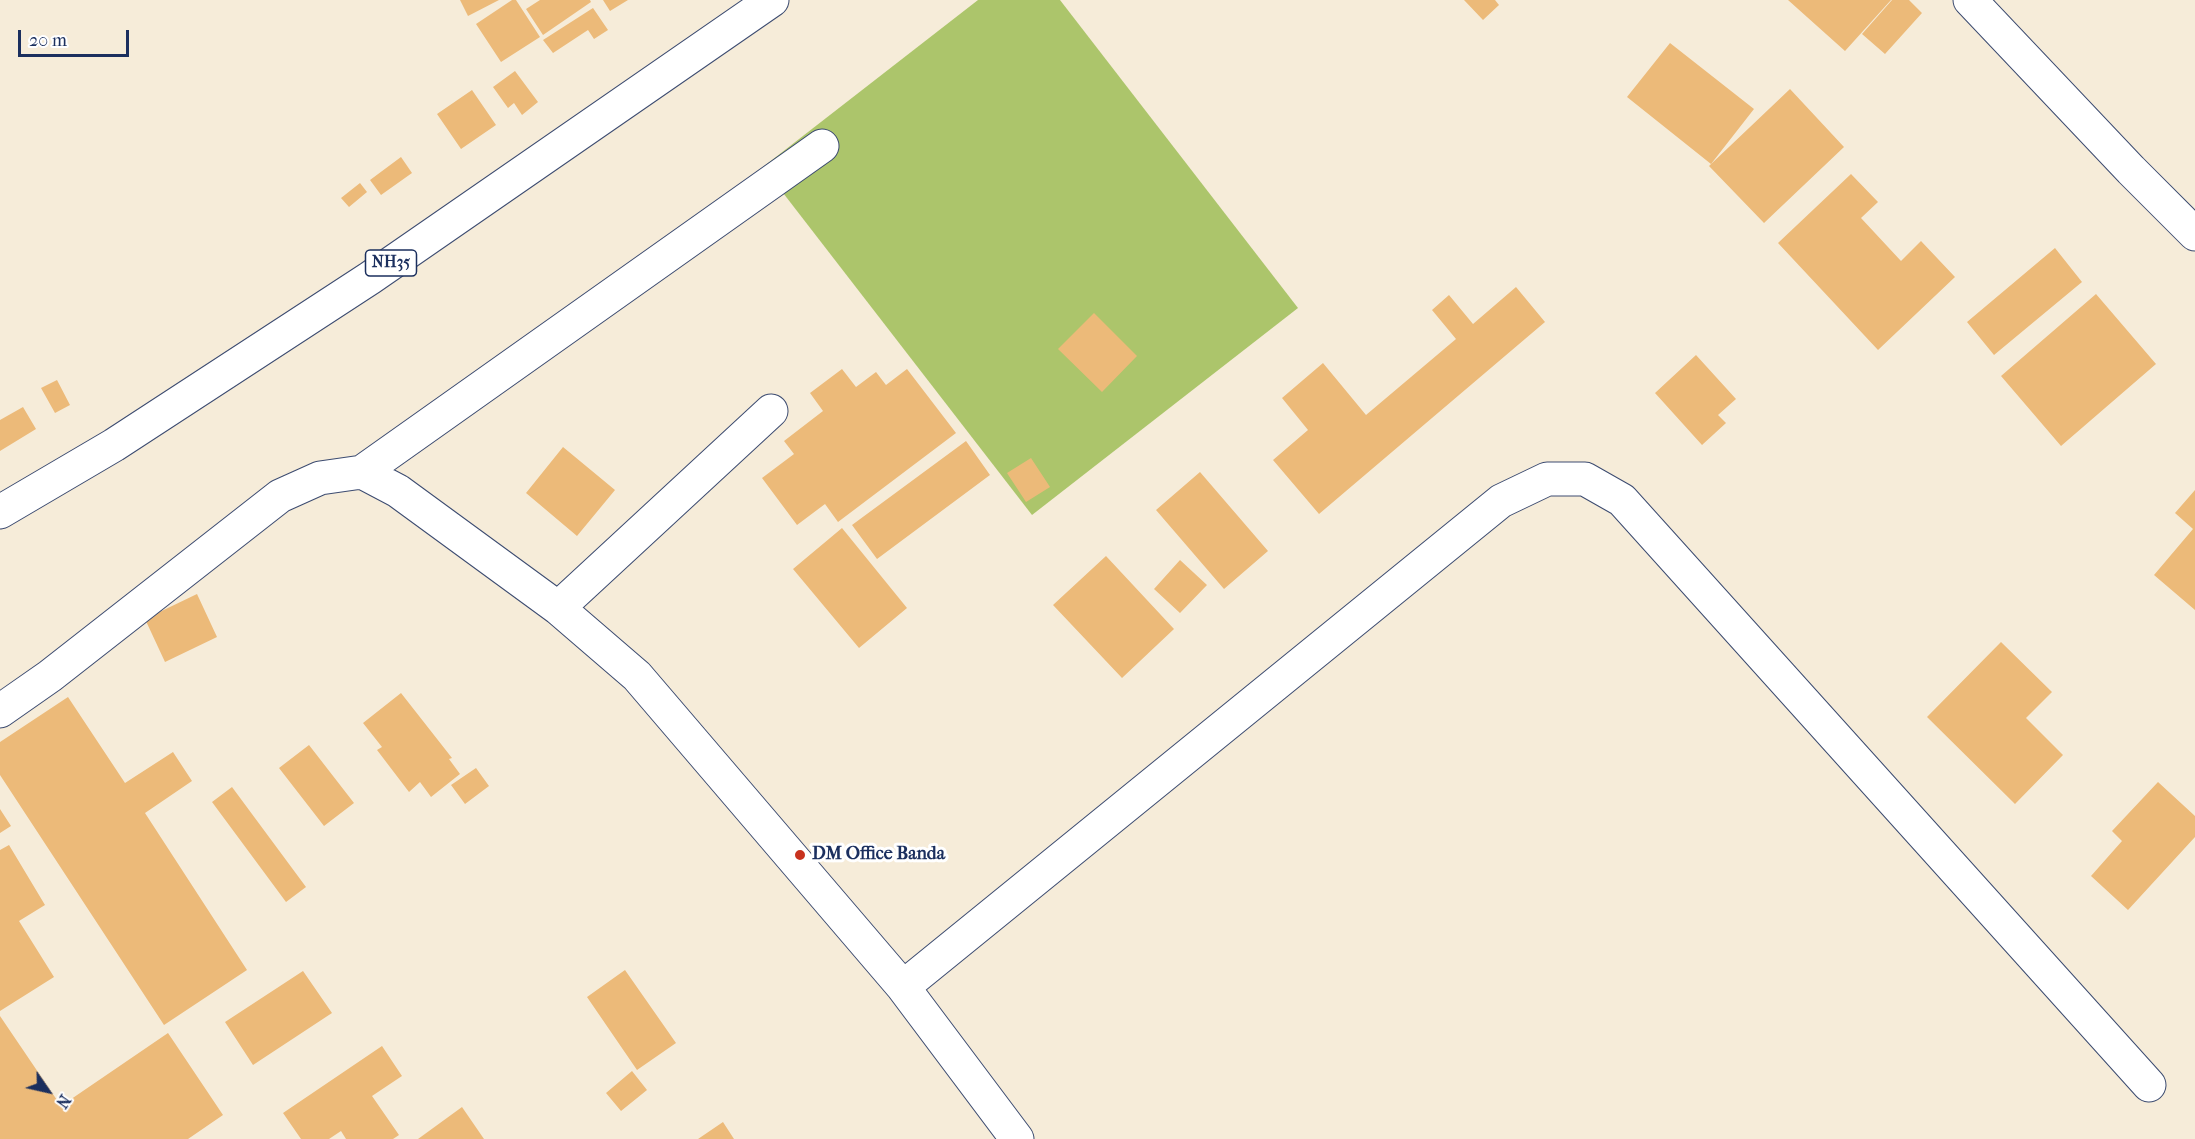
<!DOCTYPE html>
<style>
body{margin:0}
#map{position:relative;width:2195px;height:1139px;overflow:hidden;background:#f6ecd9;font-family:"IM FELL French Canon",serif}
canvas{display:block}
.north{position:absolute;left:18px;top:1061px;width:60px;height:60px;-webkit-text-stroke:4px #fff;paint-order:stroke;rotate:124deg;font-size:16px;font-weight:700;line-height:24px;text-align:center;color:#1b2f5e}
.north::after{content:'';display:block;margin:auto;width:21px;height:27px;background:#1b2f5e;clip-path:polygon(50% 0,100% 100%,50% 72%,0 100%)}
.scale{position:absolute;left:18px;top:30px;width:111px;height:27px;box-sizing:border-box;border:3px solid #1b2f5e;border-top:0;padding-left:8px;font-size:18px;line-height:21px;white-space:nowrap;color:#1b2f5e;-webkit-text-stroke:4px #fff;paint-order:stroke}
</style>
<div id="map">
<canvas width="2195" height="1139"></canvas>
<div class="north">N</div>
<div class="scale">20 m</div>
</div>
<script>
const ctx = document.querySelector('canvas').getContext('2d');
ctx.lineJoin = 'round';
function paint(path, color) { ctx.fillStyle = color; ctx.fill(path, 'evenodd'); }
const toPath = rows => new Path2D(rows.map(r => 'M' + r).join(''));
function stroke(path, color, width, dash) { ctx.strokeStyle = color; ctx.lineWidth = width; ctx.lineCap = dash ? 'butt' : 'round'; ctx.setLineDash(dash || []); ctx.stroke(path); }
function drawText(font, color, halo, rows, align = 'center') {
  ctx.font = font + ' "IM FELL French Canon",serif'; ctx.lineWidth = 6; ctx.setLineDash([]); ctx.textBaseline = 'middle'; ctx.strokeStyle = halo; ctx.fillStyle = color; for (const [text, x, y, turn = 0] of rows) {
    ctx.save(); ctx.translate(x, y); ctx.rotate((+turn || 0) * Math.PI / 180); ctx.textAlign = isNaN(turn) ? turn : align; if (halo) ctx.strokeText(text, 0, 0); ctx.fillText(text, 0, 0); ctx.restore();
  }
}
paint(toPath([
 [978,0,1060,0,1298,308,1032,515,763,167]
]), '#acc56b');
paint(toPath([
 [460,0,499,0,468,16],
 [512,0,516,0,540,37,501,62,476,24],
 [540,0,590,0,591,2,543,35,526,9],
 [603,0,628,0,610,11],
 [1464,0,1495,0,1499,5,1483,20],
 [1788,0,1891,0,1845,51],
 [1892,0,1909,0,1922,13,1885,54,1862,34],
 [593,8,608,30,594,39,588,30,553,53,543,40],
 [1670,43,1754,109,1711,164,1627,97],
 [515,71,538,102,522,115,514,103,508,108,493,87],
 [1790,89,1844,147,1764,223,1709,166],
 [472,90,496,125,461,149,437,114],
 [401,157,412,173,381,195,370,180],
 [1851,174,1878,202,1861,218,1901,261,1921,241,1955,277,1878,350,1778,243],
 [360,183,367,192,349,207,341,198],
 [2055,248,2082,282,1994,355,1967,322],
 [1516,287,1545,322,1319,514,1273,460,1308,430,1282,398,1323,363,1366,415,1456,339,1432,310,1449,295,1473,324],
 [2096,294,2156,364,2061,446,2001,376],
 [1094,313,1137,356,1102,392,1058,349],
 [1696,355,1736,399,1718,415,1726,423,1702,445,1655,393],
 [842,369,856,387,876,372,886,385,907,369,956,433,838,522,825,504,797,525,762,478,794,454,784,441,823,411,810,393],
 [57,380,70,405,55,413,41,388],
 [23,407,36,429,0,451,0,420],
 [966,441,990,475,877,559,852,525],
 [563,447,615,490,577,536,526,493],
 [1031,458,1050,487,1026,502,1007,473],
 [1200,472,1268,551,1224,589,1156,510],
 [2195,490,2195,610,2154,575,2193,529,2175,513],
 [842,528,907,608,859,648,793,569],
 [1106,556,1174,629,1122,678,1053,605],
 [1180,560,1207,585,1180,613,1154,589],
 [197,594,217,637,165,662,145,619],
 [2001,642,2052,692,2026,718,2063,755,2015,804,1927,717],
 [401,693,452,758,449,759,460,774,431,797,420,782,409,792,377,750,382,747,363,723],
 [68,697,125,783,173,752,192,781,145,813,247,970,164,1025,0,775,0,742],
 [309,745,354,803,324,826,279,768],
 [476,768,489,786,465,804,451,785],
 [2158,782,2195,816,2195,837,2128,910,2091,876,2122,841,2112,831],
 [232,787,306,887,286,902,212,802],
 [0,809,11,826,0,833],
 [9,845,45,905,19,921,54,977,0,1011,0,850],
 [625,970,676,1043,637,1070,587,997],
 [303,971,332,1013,253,1065,225,1022],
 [0,1016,61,1106,168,1033,223,1115,188,1139,0,1139],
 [382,1046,402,1076,372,1096,399,1135,393,1139,346,1139,341,1131,329,1139,301,1139,283,1113],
 [632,1071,647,1090,621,1111,606,1093],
 [462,1107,484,1139,418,1139],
 [723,1122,734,1139,698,1139]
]), '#ecba79');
const minor = toPath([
 [362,472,822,146],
 [558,608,771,411],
 [0,711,50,676,280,496,320,478,362,472,398,491,558,608,637,676,903,987,1017,1139],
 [903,987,1501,501,1547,479,1585,479,1622,500,2149,1085]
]);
const major = toPath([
 [1970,0,2131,170,2195,234]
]);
const highway = toPath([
 [0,512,114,445,370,278,772,0]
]);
stroke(minor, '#3c4b70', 35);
stroke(major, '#3c4b70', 35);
stroke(highway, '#3c4b70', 35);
stroke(minor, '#fff', 33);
stroke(major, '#fff', 33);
stroke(highway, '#fff', 33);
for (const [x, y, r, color] of [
 [800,855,6,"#c8321e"]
]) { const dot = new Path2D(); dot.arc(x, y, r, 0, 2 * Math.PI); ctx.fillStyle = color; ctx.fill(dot); stroke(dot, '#fff', 2); }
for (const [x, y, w] of [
 [391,263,51]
]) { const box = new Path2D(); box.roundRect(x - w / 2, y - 13, w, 26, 4.5); ctx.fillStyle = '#fff'; ctx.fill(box); stroke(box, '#1b2f5e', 1.5); }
drawText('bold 16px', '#1b2f5e', null, [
 ["NH35",391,263]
]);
drawText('bold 18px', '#1b2f5e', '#fff', [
 ["DM Office Banda",812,855]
], 'left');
</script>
